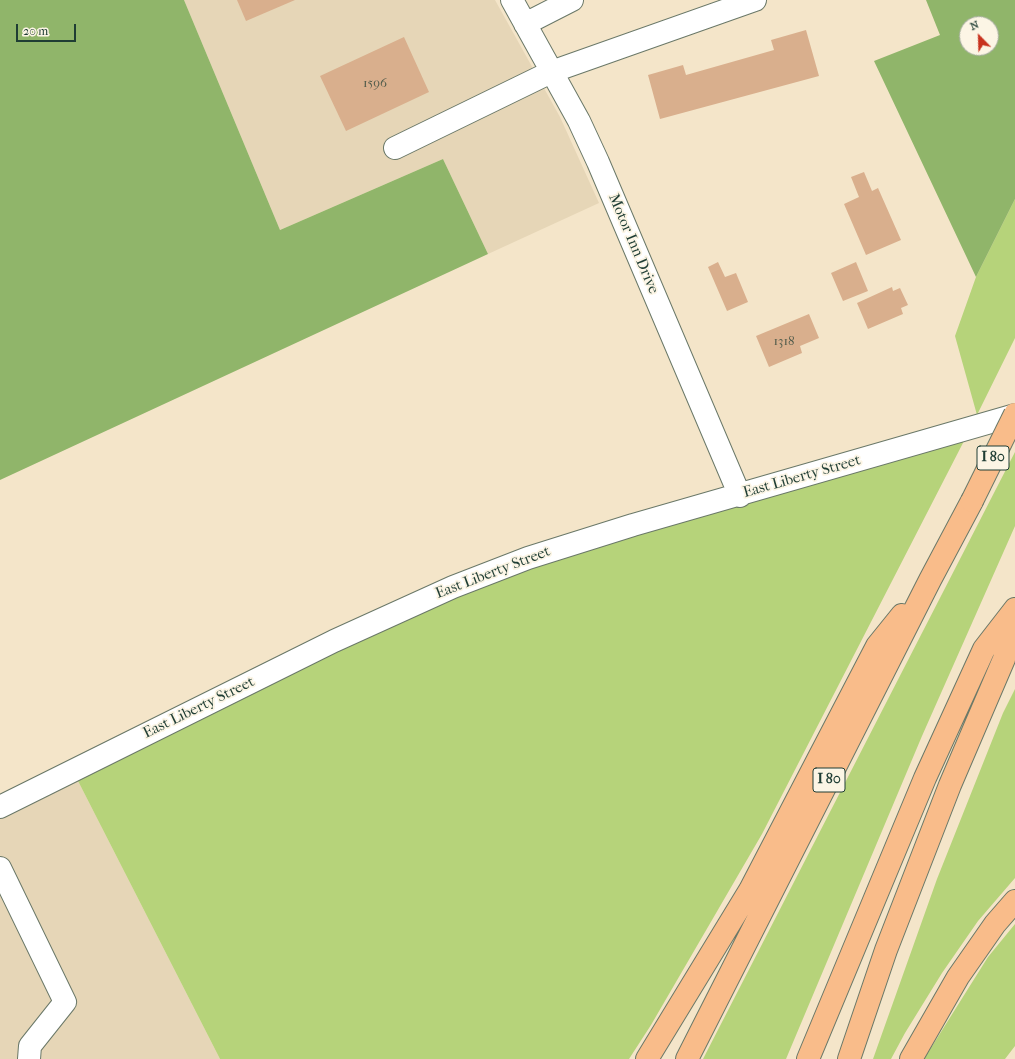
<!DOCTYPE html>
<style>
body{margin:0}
#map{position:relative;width:1015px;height:1059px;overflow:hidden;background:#f4e5c9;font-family:"IM FELL French Canon",serif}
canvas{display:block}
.north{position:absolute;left:959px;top:16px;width:40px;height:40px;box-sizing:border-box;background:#fcf5e5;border:1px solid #a4ab9e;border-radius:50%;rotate:337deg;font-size:11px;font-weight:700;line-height:16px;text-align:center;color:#1f3d34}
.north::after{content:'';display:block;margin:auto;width:14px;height:18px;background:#c8321e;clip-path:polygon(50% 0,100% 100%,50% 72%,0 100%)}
.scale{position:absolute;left:16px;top:24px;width:60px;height:18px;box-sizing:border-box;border:2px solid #1f3d34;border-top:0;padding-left:5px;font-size:12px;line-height:14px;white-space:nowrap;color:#1f3d34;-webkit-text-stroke:3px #fcf5e5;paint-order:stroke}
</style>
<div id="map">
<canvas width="1015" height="1059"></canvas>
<div class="north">N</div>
<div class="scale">20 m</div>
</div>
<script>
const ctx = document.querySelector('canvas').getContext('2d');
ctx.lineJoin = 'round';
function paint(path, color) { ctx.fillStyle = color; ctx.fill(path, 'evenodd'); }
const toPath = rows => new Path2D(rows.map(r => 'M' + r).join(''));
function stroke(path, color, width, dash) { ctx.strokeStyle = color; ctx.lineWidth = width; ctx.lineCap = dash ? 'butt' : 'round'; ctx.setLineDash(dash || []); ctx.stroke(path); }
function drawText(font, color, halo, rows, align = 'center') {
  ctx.font = font + ' "IM FELL French Canon",serif'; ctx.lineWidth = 3.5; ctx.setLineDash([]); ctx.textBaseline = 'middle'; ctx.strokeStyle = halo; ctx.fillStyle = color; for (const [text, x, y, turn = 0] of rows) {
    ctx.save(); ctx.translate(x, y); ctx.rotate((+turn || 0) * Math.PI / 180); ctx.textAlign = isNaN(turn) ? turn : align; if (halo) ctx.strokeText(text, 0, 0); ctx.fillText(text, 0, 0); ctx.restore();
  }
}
paint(toPath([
 [184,0,495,0,560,117,599,203,488,254,443,159,280,230],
 [77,779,220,1059,0,1059,0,816]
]), '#e6d6b7');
paint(toPath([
 [1015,199,1015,338,977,415,955,336,976,277],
 [964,441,762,834,651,1025,629,1059,220,1059,77,779,346,647,464,594,588,548],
 [1015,452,1015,526,922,736,786,1059,703,1059],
 [1015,689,1015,878,978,921,942,973,905,1033,891,1059,873,1059,937,879,1003,713],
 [1015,924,1015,1046,1005,1059,924,1059,988,957]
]), '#b6d37a');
paint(toPath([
 [0,0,184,0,280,230,443,159,488,254,0,480],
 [926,0,1015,0,1015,199,976,277,874,61,940,35],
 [967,24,991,24,991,48,967,48]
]), '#90b56a');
paint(toPath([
 [237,0,295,0,246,21],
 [806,30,819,76,660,119,648,75,683,65,686,75,774,50,771,40],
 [404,37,429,92,346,131,320,76],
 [864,172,872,191,878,188,901,240,866,255,844,204,859,197,851,177],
 [718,262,725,277,736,273,748,302,727,311,708,267],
 [856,262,868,291,843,301,831,273],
 [892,287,893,291,900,288,908,305,901,308,903,314,868,329,857,303],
 [809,314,819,338,800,346,802,353,769,367,756,336]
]), '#d9af8d');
const minor = toPath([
 [512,0,579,121,598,162,740,496],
 [525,24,572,0],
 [395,148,551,72,755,0],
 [0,807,334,641,453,587,528,558,633,525,1015,415],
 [0,868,65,1002,30,1046,29,1059]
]);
const highway = toPath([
 [647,1059,750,890,877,646,902,615],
 [687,1059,930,580,972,501],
 [808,1059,925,778,984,649,1015,609],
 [849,1059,886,950,950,785,1004,659,1014,616],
 [911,1059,958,977,995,924,1015,901]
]);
stroke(minor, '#6a7868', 24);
stroke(highway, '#6a7868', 24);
stroke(minor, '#fff', 22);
stroke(highway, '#f9bc8a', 22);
const highwayBridge = toPath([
 [972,501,1015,414]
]);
stroke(highwayBridge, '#6a7868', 24, []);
stroke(highwayBridge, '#f9bc8a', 22);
drawText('13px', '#4e5a4a', null, [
 ["1596",375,84],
 ["1318",784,342]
]);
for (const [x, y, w] of [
 [993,458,32],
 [829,780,32]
]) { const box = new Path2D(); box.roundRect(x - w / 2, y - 12, w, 24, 3); ctx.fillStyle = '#fcf5e5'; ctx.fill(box); stroke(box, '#1f3d34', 1); }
drawText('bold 14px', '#1f3d34', null, [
 ["I 80",993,458],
 ["I 80",829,780]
]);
drawText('15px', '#1f3d34', '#fcf5e5', [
 ["Motor Inn Drive",633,244,67],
 ["East Liberty Street",802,477,-16],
 ["East Liberty Street",493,573,-21],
 ["East Liberty Street",199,708,-26]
]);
</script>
